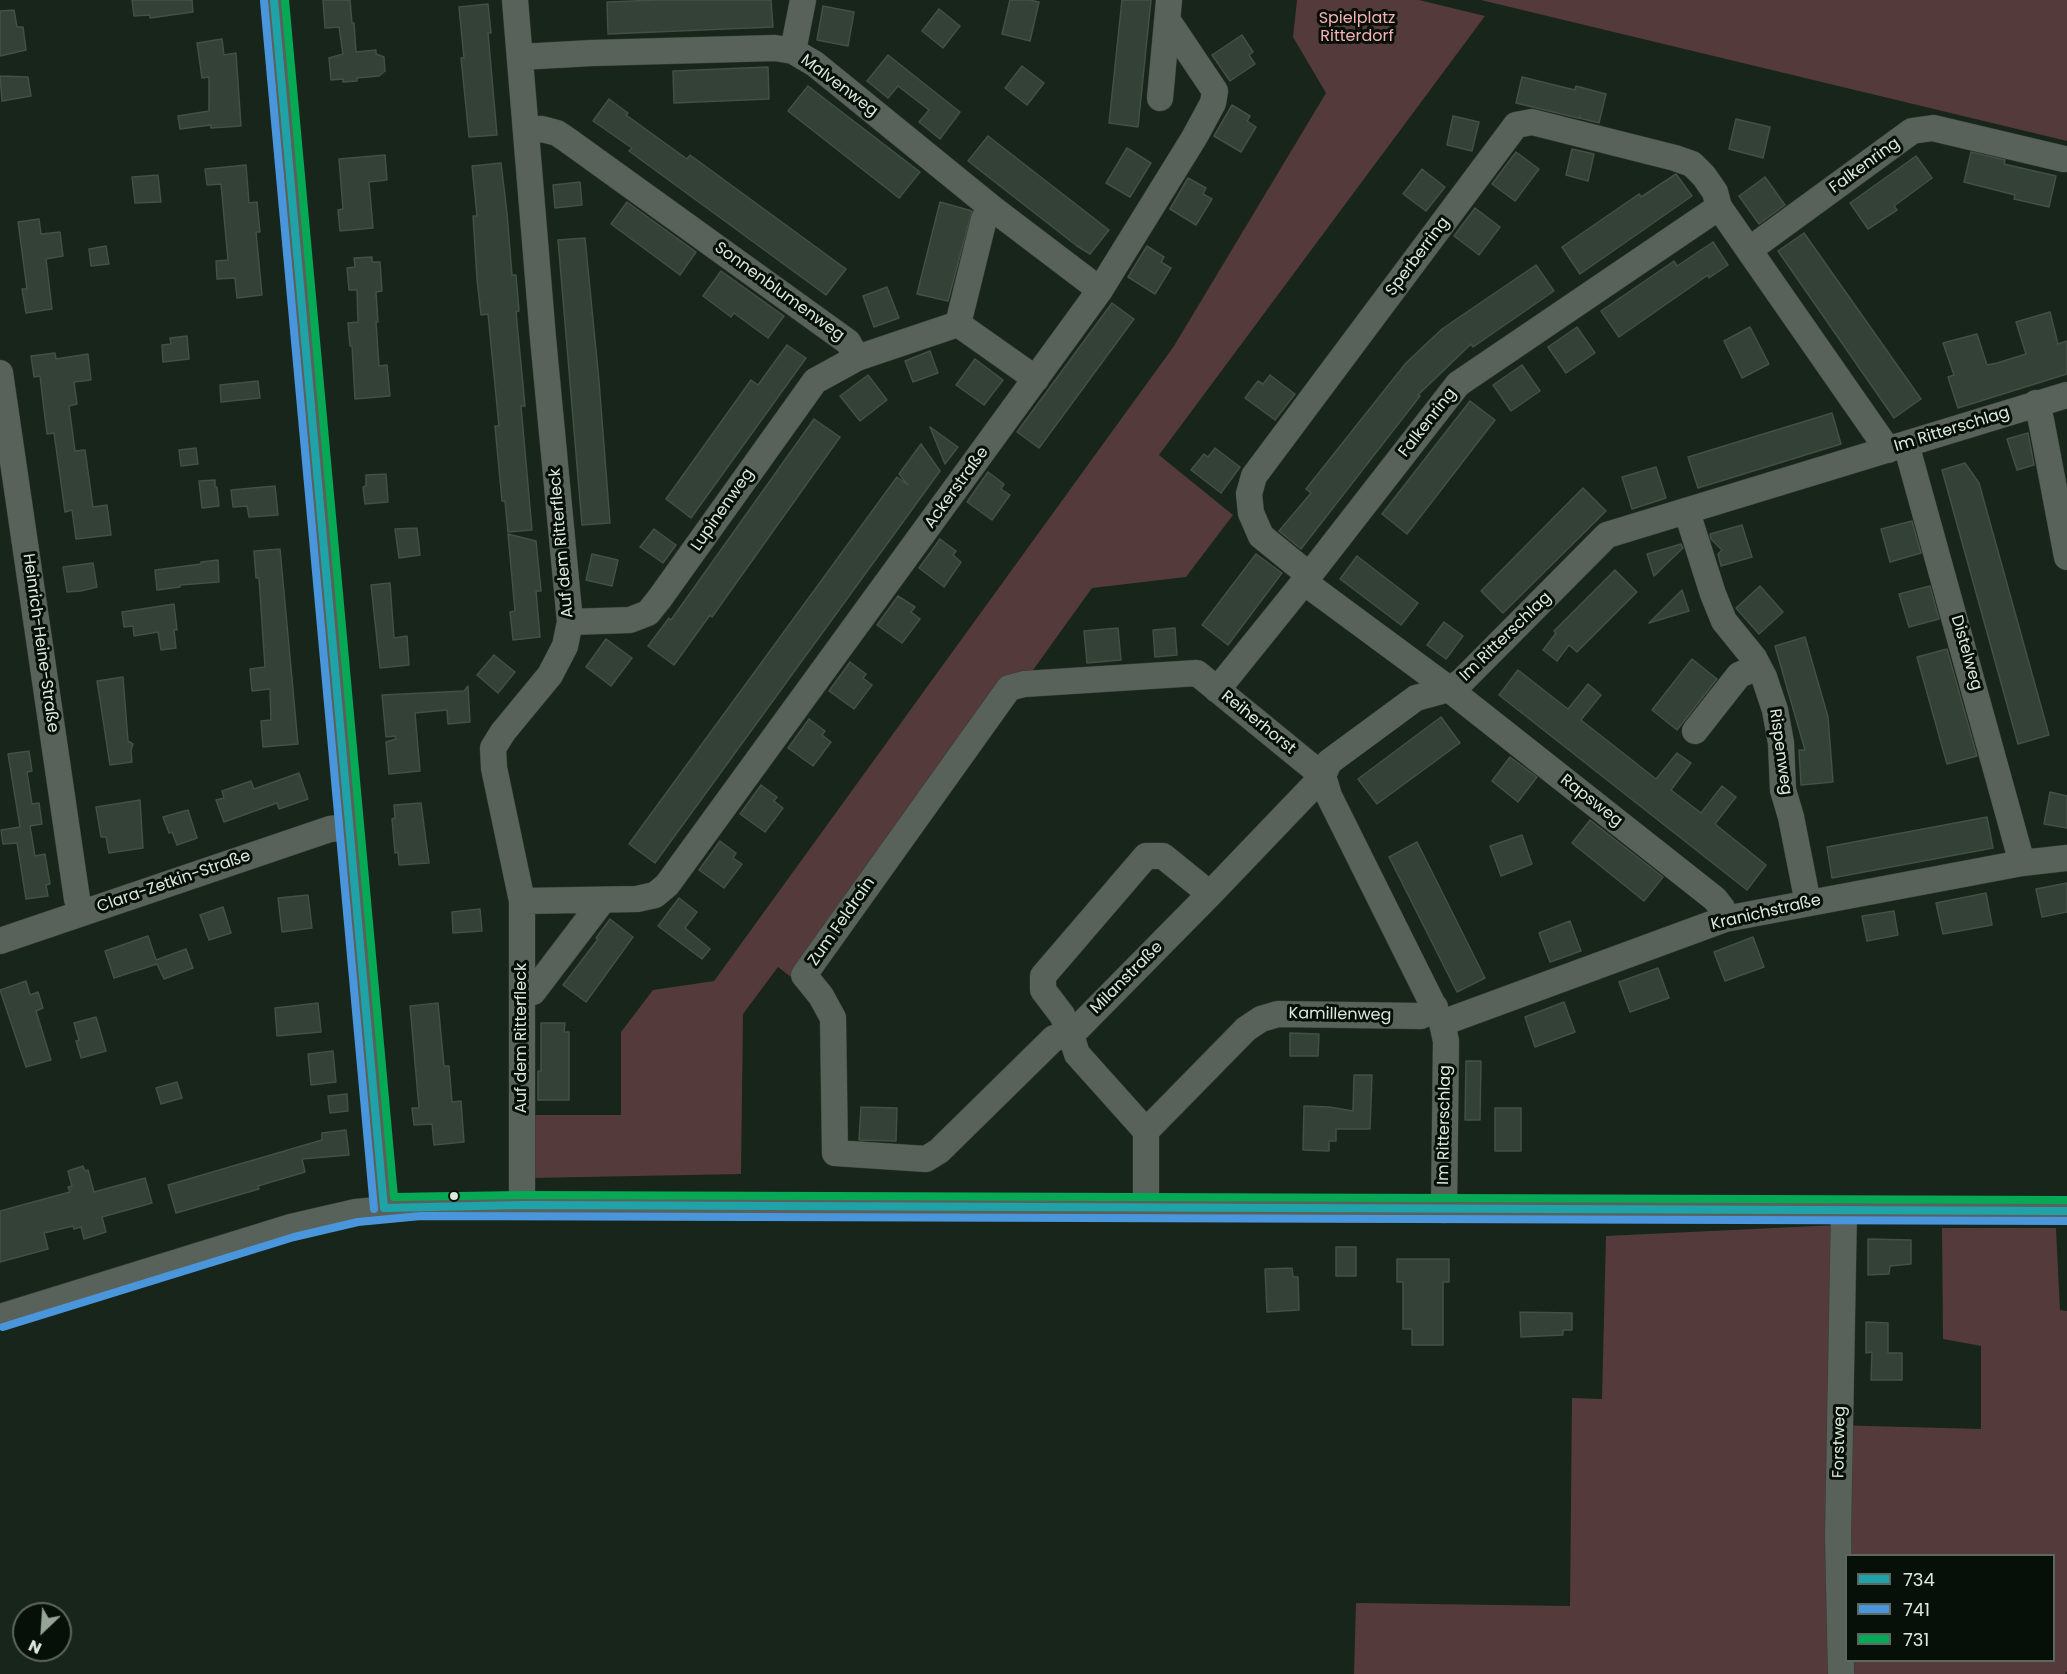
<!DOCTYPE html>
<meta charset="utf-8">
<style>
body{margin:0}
#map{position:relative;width:2067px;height:1674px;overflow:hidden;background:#18251a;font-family:Poppins,sans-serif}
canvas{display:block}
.legend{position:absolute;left:1845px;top:1554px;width:210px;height:108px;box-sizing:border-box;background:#071008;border:2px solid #5c675d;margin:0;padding:8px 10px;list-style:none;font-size:18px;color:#dbe9dc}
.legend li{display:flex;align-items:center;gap:12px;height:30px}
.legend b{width:30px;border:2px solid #5c675d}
.north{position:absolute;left:12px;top:1602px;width:60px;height:60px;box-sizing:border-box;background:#071008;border:2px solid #5c675d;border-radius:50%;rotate:205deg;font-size:16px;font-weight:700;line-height:24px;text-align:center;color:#dbe9dc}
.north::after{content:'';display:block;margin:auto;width:21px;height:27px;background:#97a498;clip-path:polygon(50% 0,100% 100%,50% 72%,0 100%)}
</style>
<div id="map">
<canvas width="2067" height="1674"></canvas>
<ul class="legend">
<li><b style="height:8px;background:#20a3a8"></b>734</li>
<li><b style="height:8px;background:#4a96dc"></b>741</li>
<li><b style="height:8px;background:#06aa56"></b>731</li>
</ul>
<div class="north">N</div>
</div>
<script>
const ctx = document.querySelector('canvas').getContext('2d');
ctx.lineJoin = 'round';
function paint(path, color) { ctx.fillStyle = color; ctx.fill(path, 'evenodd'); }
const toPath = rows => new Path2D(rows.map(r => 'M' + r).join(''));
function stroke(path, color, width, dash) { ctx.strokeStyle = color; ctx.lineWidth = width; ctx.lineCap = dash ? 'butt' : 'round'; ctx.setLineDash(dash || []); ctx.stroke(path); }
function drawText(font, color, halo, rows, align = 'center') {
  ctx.font = font + ' Poppins,sans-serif'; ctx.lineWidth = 6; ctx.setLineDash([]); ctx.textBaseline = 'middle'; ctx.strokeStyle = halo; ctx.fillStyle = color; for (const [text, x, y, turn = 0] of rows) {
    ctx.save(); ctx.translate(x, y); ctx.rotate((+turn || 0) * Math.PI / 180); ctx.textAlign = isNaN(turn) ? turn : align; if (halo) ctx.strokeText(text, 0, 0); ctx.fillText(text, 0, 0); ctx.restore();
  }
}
paint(toPath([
 [1297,0,1419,0,1485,16,1159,455,1233,515,1186,577,1092,588,1028,677,1004,682,791,977,778,967,743,1014,741,1174,532,1178,531,1115,621,1115,621,1032,653,990,714,981,1174,346,1326,93,1293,37],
 [1481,0,2067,0,2067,141,1539,14],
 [1837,1225,1831,1425,1981,1429,1981,1346,1943,1339,1942,1228,2056,1228,2060,1310,2067,1311,2067,1671,2065,1674,1354,1674,1356,1603,1570,1606,1572,1398,1602,1399,1606,1236],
 [1846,1556,2054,1556,2054,1660,1846,1660]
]), '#543a3a');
const building = toPath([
 [132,0,192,0,193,12,150,18,150,15,134,16,132,0],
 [323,0,350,0,352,23,354,23,356,52,376,50,376,54,384,57,385,71,379,76,357,78,357,81,343,82,343,79,331,80,329,58,343,54,339,27,325,28,323,0],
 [658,0,771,0,773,27,608,34,607,2,658,0],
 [1010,0,1029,0,1039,2,1030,41,1002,34,1010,0],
 [1122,0,1151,0,1138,127,1109,123,1122,0],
 [488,4,491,33,488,33,497,135,469,137,461,58,464,58,459,7,488,4],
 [823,6,854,12,848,46,817,40,823,6],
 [939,9,960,26,943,48,922,31,939,9],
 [14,10,17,27,23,27,26,50,0,56,0,11,14,10],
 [1242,35,1253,52,1249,55,1255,64,1230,81,1212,55,1242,35],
 [222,39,224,55,236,53,241,126,211,128,211,125,180,129,178,116,209,111,209,77,202,78,197,43,222,39],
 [888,55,960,112,940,139,919,122,929,110,898,86,888,98,867,81,888,55],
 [1022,66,1044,83,1027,105,1005,88,1022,66],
 [768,67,769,99,674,103,673,71,768,67],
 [0,76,28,77,31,96,2,101,0,76],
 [1522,77,1575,90,1576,86,1606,94,1599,123,1579,118,1580,116,1578,118,1516,103,1522,77],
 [808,86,920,172,899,198,788,111,808,86],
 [609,99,628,113,626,115,687,159,690,155,846,269,826,295,629,151,632,148,593,121,609,99],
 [1232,105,1250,116,1247,121,1256,127,1241,152,1214,136,1232,105],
 [1453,116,1479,122,1472,151,1447,145,1453,116],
 [1736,119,1770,127,1763,158,1729,149,1736,119],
 [988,136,1109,230,1090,254,1077,246,968,161,988,136],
 [1127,148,1151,163,1130,197,1106,183,1127,148],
 [1572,149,1594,154,1588,181,1566,175,1572,149],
 [1516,152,1539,169,1515,201,1492,184,1516,152],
 [1971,152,2005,160,2004,164,2056,176,2049,207,2014,199,2015,195,1964,182,1971,152],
 [385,155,387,180,369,182,373,228,340,231,338,210,343,209,339,159,385,155],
 [1916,156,1932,178,1894,206,1897,210,1868,229,1850,203,1916,156],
 [501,163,507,213,512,275,516,275,519,311,516,312,525,406,521,406,532,530,508,532,505,501,502,501,495,426,499,426,488,314,481,315,477,279,473,216,477,216,472,166,501,163],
 [246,165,249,203,257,202,260,232,256,232,262,295,237,298,235,278,217,279,216,261,228,260,221,184,207,185,205,169,246,165],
 [1422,169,1445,187,1426,211,1403,194,1422,169],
 [1676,174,1692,196,1580,274,1562,247,1639,194,1641,197,1676,174],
 [158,175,161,202,135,203,132,177,158,175],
 [1765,177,1785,205,1759,224,1739,196,1765,177],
 [1188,178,1206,188,1203,194,1212,199,1196,225,1170,209,1188,178],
 [580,182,582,205,555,208,553,185,580,182],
 [627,202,696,252,680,275,611,224,627,202],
 [940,202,972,211,948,301,917,294,940,202],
 [1475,208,1500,227,1479,255,1454,236,1475,208],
 [39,219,41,234,60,232,63,256,46,259,52,309,26,313,22,289,27,289,18,222,39,219],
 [1804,233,1921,399,1894,418,1778,251,1804,233],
 [585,238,599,381,610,523,582,525,558,240,585,238],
 [1713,242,1728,265,1709,278,1708,275,1619,337,1601,311,1674,261,1677,266,1713,242],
 [106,246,109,264,91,266,89,249,106,246],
 [1147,246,1164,257,1161,262,1171,268,1155,294,1128,277,1147,246],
 [372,257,372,262,380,262,382,291,376,292,378,322,376,322,379,366,387,365,390,396,355,399,352,346,350,346,348,323,358,322,357,290,349,290,347,268,355,267,354,258,372,257],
 [1536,265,1554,291,1473,347,1471,344,1418,395,1420,396,1301,549,1279,531,1311,493,1306,489,1406,363,1442,329,1536,265],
 [721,271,784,316,768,338,734,313,731,317,703,296,721,271],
 [887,287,899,318,874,327,863,296,887,287],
 [1112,303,1134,319,1039,448,1017,432,1112,303],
 [2050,312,2058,344,2067,341,2067,374,1958,408,1948,377,1954,375,1943,343,1977,334,1987,365,1997,363,2026,354,2016,322,2050,312],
 [1577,327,1595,353,1566,373,1548,347,1577,327],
 [1750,327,1769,364,1742,378,1724,341,1750,327],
 [187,336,189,359,163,362,162,345,171,344,170,338,187,336],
 [787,345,806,358,691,518,666,499,751,380,758,385,787,345],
 [930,351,938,373,913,382,905,361,930,351],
 [55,353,56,359,88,354,91,380,74,382,77,404,69,406,75,451,85,450,93,507,107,505,111,535,76,539,72,510,65,512,54,433,47,434,40,376,34,377,31,356,55,353],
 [975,359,1003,380,984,405,956,385,975,359],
 [1522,365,1540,391,1511,411,1493,385,1522,365],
 [868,375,887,400,860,421,840,396,868,375],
 [1270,375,1295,394,1275,420,1245,398,1258,381,1263,384,1270,375],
 [258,381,260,398,221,402,220,385,258,381],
 [1470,401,1495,420,1407,534,1382,514,1470,401],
 [1832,413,1841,444,1698,488,1688,457,1832,413],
 [814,419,840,437,712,617,710,615,674,665,648,646,669,618,671,620,814,419],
 [930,427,958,447,945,464,930,427],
 [2028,433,2034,465,2017,470,2007,439,2028,433],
 [921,444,940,471,655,863,629,844,897,477,908,485,899,474,921,444],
 [196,448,198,464,181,466,179,450,196,448],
 [1215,448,1240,467,1221,493,1191,470,1204,454,1208,457,1215,448],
 [1965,463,1979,483,2049,735,2018,744,1942,470,1965,463],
 [1656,467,1666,498,1632,509,1622,477,1656,467],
 [988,472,1004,484,1001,489,1010,495,992,520,967,502,988,472],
 [386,474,388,502,365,504,363,487,366,486,366,475,386,474],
 [215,480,215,487,217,487,219,506,202,508,199,481,215,480],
 [275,486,278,515,249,517,247,506,233,507,231,490,275,486],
 [1583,488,1606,511,1503,613,1481,591,1583,488],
 [1912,521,1921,553,1890,562,1881,529,1912,521],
 [1742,525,1752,557,1721,566,1718,554,1722,550,1711,539,1710,534,1742,525],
 [417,528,420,555,399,558,395,529,417,528],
 [654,529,676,545,663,563,640,547,654,529],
 [508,534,536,541,541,591,536,591,540,637,513,640,510,612,515,611,508,534],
 [940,539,956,551,953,555,961,562,944,587,919,568,940,539],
 [1681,544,1683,548,1654,576,1647,554,1681,544],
 [280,549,298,744,263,747,261,721,271,720,270,689,252,691,250,669,265,667,259,578,256,578,254,551,280,549],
 [592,554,618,560,612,586,586,580,592,554],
 [1256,554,1282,573,1228,645,1202,625,1256,554],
 [1357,556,1418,603,1401,625,1340,579,1357,556],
 [218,560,219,582,180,585,180,587,157,590,155,570,201,564,201,562,218,560],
 [93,563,97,587,81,591,67,592,63,567,93,563],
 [1615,570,1637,592,1577,652,1569,645,1557,661,1543,650,1556,633,1554,631,1615,570],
 [390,583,394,638,407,636,409,665,380,668,371,585,390,583],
 [1760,586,1783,612,1759,634,1736,608,1760,586],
 [1930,586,1939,619,1909,627,1899,594,1930,586],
 [1682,590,1689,611,1649,623,1682,590],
 [898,596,915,607,911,612,920,619,902,643,877,625,898,596],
 [174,604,177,630,174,630,176,648,161,650,158,632,134,636,133,626,124,627,122,612,174,604],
 [1444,622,1463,636,1446,659,1427,645,1444,622],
 [1118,628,1121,660,1087,663,1084,631,1118,628],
 [1175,628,1177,655,1155,657,1153,630,1175,628],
 [1805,637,1828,717,1833,782,1801,785,1799,750,1805,750,1775,646,1805,637],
 [606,639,632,658,611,686,586,667,606,639],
 [1947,649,1977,756,1947,764,1917,657,1947,649],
 [494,655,515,672,498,693,477,675,494,655],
 [1692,659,1717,679,1677,730,1652,710,1692,659],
 [850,662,866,674,863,678,872,685,854,709,829,691,850,662],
 [1518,670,1568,709,1588,684,1601,695,1581,720,1656,779,1677,753,1691,763,1671,790,1701,813,1722,786,1736,797,1715,824,1766,865,1747,890,1499,695,1518,670],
 [123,677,128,741,133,744,131,750,132,762,110,765,97,681,123,677],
 [468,686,470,722,448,724,447,710,415,713,420,771,389,774,386,742,396,739,395,736,386,737,382,695,464,691,468,686],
 [1441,717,1460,743,1377,804,1358,779,1441,717],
 [809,719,825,731,822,735,831,742,813,766,788,748,809,719],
 [29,751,32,771,27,772,32,804,39,803,42,824,30,826,35,856,45,854,50,884,46,885,48,896,26,899,17,843,3,844,1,830,20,827,8,754,29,751],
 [1510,757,1537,777,1518,802,1492,781,1510,757],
 [299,773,308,799,279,809,277,803,224,822,216,800,224,798,222,791,251,781,254,789,299,773],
 [761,785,777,797,774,801,783,808,765,832,740,814,761,785],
 [2050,792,2067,796,2067,828,2044,824,2050,792],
 [140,800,143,848,109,853,106,837,101,837,96,807,140,800],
 [421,803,429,863,399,865,398,852,395,853,392,819,395,818,394,805,421,803],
 [188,810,197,838,177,845,172,832,169,833,163,817,188,810],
 [1987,817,1993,848,1832,878,1827,847,1987,817],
 [1590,820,1663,877,1644,901,1572,843,1590,820],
 [1522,835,1532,864,1501,876,1490,846,1522,835],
 [720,841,736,853,733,858,742,864,724,888,699,870,720,841],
 [1417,842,1485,978,1457,992,1389,857,1417,842],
 [2067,883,2067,912,2042,917,2036,889,2067,883],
 [1986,893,1992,925,1943,934,1936,903,1986,893],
 [308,895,312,928,282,932,278,898,308,895],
 [679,898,697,912,685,928,710,949,702,959,658,926,679,898],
 [223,907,231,933,209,940,200,915,223,907],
 [480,909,482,931,453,933,452,912,480,909],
 [1894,911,1898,935,1867,941,1862,916,1894,911],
 [610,919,633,937,586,1002,563,985,598,939,596,938,610,919],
 [1570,921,1581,951,1550,962,1539,933,1570,921],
 [148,936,156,960,186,949,193,968,164,979,157,964,114,978,105,951,148,936],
 [1753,937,1764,967,1725,981,1714,952,1753,937],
 [1658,968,1669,998,1630,1012,1619,982,1658,968],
 [26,981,30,995,38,992,43,1008,36,1011,51,1060,26,1067,0,990,26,981],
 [1564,1002,1575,1032,1535,1047,1525,1017,1564,1002],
 [318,1003,321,1032,277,1036,275,1008,318,1003],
 [438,1003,444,1066,449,1066,452,1102,461,1101,464,1142,434,1145,432,1124,414,1125,412,1108,419,1108,410,1006,438,1003],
 [96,1017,106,1051,81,1058,76,1041,79,1040,74,1023,96,1017],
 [541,1023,565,1023,564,1032,569,1032,569,1100,538,1100,538,1071,541,1071,541,1023],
 [1290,1033,1319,1034,1318,1056,1290,1056,1290,1033],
 [333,1051,336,1082,311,1085,308,1054,333,1051],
 [1466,1061,1481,1061,1480,1120,1465,1120,1466,1061],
 [1354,1075,1372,1075,1370,1129,1336,1129,1336,1141,1329,1141,1329,1151,1303,1150,1304,1106,1329,1107,1353,1111,1354,1075],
 [177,1082,182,1098,161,1104,156,1088,177,1082],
 [347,1094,348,1111,330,1113,328,1096,347,1094],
 [861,1107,897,1108,896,1141,859,1140,861,1107],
 [1495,1108,1521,1108,1521,1151,1495,1151,1495,1108],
 [346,1130,349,1155,302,1159,305,1172,258,1186,259,1189,176,1213,168,1185,322,1140,322,1133,346,1130],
 [83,1166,85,1171,88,1170,94,1192,145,1178,152,1203,102,1217,106,1232,84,1239,81,1227,74,1229,73,1226,44,1233,48,1249,0,1262,0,1211,70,1192,68,1187,72,1186,68,1171,83,1166],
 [1868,1239,1911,1240,1911,1264,1890,1266,1889,1274,1868,1275,1868,1239],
 [1336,1247,1356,1247,1356,1276,1336,1276,1336,1247],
 [1397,1259,1449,1259,1449,1282,1443,1282,1443,1345,1412,1345,1412,1329,1403,1329,1403,1282,1397,1282,1397,1259],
 [1292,1268,1293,1277,1298,1277,1299,1310,1267,1312,1265,1269,1292,1268],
 [1520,1312,1572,1313,1572,1330,1563,1330,1563,1335,1521,1337,1520,1312],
 [1866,1322,1888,1323,1888,1353,1902,1353,1902,1380,1871,1380,1872,1352,1866,1353,1866,1322]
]);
paint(building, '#344136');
stroke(building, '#444f45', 1.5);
const minor = toPath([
 [274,0,384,1208],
 [515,0,543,338,570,622,565,646,550,675,503,732,493,748,494,768,522,901,522,1205],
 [793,51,803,0],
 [520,57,592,53,775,48,793,51,815,64,992,208,1100,290],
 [1160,98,1169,0],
 [526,131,542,129,557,133,566,139,848,342,857,358,958,324,1036,379],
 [1749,250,1912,131,1933,128,2064,159],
 [958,324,984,219,992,208],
 [0,373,77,899,82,912],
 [2036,403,2041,420,2067,557],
 [1906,444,2022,863],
 [1687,512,1713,594,1724,621,1754,658,1764,677,1775,710,1781,743,1783,790,1791,817,1808,903],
 [1309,575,1261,536,1251,513,1249,494,1254,476,1516,125,1532,122,1675,158,1692,164,1704,176,1715,192,1719,207],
 [570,622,630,620,648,613,660,598,815,381,857,358],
 [1217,690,1304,582],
 [1695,731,1739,675,1758,667],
 [522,901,637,899,655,895,667,885,1100,290,1194,138,1213,103,1215,91,1168,21],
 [1725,919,1722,908,1715,899,1449,689,1304,582,1458,384,1719,207,1888,450],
 [0,941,330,829,348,827],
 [523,994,533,992,603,900],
 [1442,1023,1725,919,2022,863,2067,858],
 [1146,1131,1246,1029,1261,1019,1278,1014,1421,1016,1435,1007],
 [1146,1208,1146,1131,1077,1054,1071,1035,1210,894,1323,776,1197,673,1024,684,1009,688,804,975,821,996,833,1018,835,1153,926,1159,939,1151,1054,1038,1071,1035,1062,1015,1043,990,1043,976,1146,856,1163,856,1210,894],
 [1444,1210,1446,1041,1442,1023,1329,796,1323,776,1329,762,1416,698,1449,689,1461,682,1607,535,2067,395],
 [0,1317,291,1227,356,1212,420,1206,522,1205,2067,1211],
 [1841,1674,1838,1536,1844,1209]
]);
stroke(minor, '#333e35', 27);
stroke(minor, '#59625a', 26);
stroke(toPath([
 [274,0,384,1208],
 [384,1208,522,1205,2067,1211]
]), '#20a3a8', 8);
stroke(toPath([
 [264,1,374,1209],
 [3,1327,294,1237,358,1222,421,1216,2067,1221]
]), '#4a96dc', 8);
stroke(toPath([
 [285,0,394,1197,522,1195,2067,1200]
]), '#06aa56', 8);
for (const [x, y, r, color] of [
 [454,1196,5,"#dbe9dc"]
]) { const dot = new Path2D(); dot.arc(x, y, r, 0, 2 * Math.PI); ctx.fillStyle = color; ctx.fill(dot); stroke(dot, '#071008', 2); }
drawText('16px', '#f6b1b5', '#071008', [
 ["Spielplatz",1357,19],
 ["Ritterdorf",1357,37]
]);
drawText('16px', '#dbe9dc', '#071008', [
 ["Malvenweg",839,86,37],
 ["Falkenring",1865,166,-36],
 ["Sperberring",1418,257,-53],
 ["Sonnenblumenweg",779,292,36],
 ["Falkenring",1428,423,-52],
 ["Im Ritterschlag",1952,430,-17],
 ["Ackerstraße",957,488,-54],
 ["Lupinenweg",723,510,-55],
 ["Auf dem Ritterfleck",562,543,-95],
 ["Im Ritterschlag",1506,637,-44],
 ["Heinrich-Heine-Straße",40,643,82],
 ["Distelweg",1966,653,74],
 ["Reiherhorst",1258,723,39],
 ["Rispenweg",1780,752,82],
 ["Rapsweg",1591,801,38],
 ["Clara-Zetkin-Straße",174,882,-19],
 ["Kranichstraße",1766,913,-13],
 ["Zum Feldrain",842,922,-55],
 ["Milanstraße",1127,978,-45],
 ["Kamillenweg",1340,1015,1],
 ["Auf dem Ritterfleck",522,1038,-90],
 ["Im Ritterschlag",1445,1125,-89],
 ["Forstweg",1840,1442,-89]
]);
</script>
